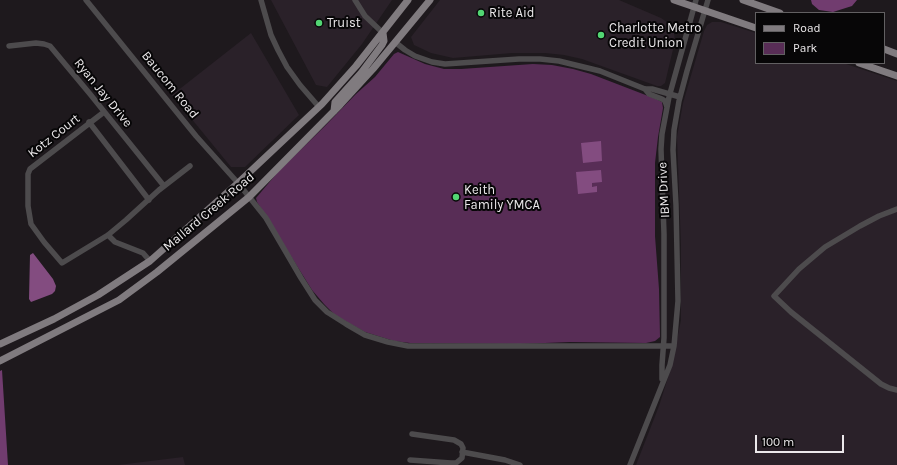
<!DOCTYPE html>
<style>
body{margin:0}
#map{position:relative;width:897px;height:465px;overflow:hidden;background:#1e191d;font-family:Karla,sans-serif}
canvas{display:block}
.legend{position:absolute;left:755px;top:12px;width:130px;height:52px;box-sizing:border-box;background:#070607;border:1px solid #626062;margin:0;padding:5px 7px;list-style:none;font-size:12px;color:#ebe8ea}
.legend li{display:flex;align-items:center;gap:8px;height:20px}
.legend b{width:20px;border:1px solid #626062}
.scale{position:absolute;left:755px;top:435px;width:89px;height:18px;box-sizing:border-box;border:2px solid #ebe8ea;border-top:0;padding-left:5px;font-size:12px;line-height:14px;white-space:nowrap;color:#ebe8ea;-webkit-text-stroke:3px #070607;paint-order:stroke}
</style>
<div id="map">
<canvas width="897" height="465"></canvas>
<ul class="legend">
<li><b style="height:5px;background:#807b7f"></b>Road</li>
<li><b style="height:11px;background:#582d56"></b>Park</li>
</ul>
<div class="scale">100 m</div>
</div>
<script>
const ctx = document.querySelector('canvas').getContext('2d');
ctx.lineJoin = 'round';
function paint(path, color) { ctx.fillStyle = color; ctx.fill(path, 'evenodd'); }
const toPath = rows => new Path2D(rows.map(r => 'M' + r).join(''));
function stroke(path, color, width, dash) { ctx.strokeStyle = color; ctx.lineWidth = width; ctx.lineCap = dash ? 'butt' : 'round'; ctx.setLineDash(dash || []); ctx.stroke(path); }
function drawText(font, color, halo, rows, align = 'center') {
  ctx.font = font + ' Karla,sans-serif'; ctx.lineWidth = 4; ctx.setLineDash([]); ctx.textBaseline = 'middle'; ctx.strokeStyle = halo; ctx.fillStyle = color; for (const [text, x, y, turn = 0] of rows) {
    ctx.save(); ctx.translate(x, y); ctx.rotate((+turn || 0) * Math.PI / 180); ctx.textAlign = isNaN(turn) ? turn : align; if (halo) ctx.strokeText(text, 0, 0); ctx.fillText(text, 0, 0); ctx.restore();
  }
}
paint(toPath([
 [271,0,392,0,362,44,327,87,316,85],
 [440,0,619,0,661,18,673,26,675,41,665,83,661,86,657,86,582,59,564,55,545,53,512,53,453,58,431,53,414,45,411,37],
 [712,22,721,22,756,33,756,63,843,63,897,81,897,465,636,465,659,406,671,368,681,320,681,246,677,137,683,103,704,31,707,25],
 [251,33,299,115,245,167,231,167,172,95],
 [183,457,185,465,118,465]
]), '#2a2129');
paint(toPath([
 [398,52,425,64,444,69,461,69,533,64,552,65,573,69,591,74,656,99,662,102,663,108,658,137,655,163,655,236,659,289,660,337,655,341,646,343,570,342,520,344,410,343,394,341,365,332,336,316,324,304,312,290,257,202,256,198,278,172,324,127,356,94,375,77,394,54]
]), '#582d56');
paint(toPath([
 [811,0,857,0,852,6,833,12,819,10,812,4],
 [2,370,8,465,0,465,0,371]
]), '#713c6f');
paint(toPath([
 [601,141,602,161,583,163,581,143],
 [601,170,602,182,592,183,592,187,597,186,597,192,578,194,576,172],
 [33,253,53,279,56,286,55,291,52,294,31,302,29,299,30,255]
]), '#834c80');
stroke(toPath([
 [86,0,196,136,238,183,266,218,301,278,315,300,327,312,346,324,365,335,388,342,408,346,674,346],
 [261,0,271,35,278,50,287,67,300,85,319,107],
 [355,0,365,16,383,33],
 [395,42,405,50,415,56,432,62,445,64,519,59,540,59,559,61,600,71,645,89,652,89,680,97],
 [9,46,36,43,44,44,50,46,90,94,164,186],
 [645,89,649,94,662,99,665,101,667,107],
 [104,112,30,169,28,174,28,206,31,224,44,242,62,263,108,235,126,220,159,190,190,166],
 [89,122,149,200],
 [897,209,879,216,860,226,825,247,799,269,774,296,791,312,881,384,889,388,897,390],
 [108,235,115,242,143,253,150,261],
 [662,379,662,365,664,338,664,234,661,149,662,134,669,97,696,0],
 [462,452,505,460,520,465],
 [410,460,451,463,456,463,462,458,463,448,461,444,454,440,412,434],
 [630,465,670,365,674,346,678,301,676,205,673,150,674,130,679,101,687,71,708,0]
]), '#4d4b4d', 5.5);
stroke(toPath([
 [674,0,756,28],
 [743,0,780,13],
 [884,49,897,54],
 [859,63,897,76],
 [334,111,335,102,361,73,382,45,384,41,383,33],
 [0,344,54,319,98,295,150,261,238,183,322,104,356,66,408,0],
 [0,361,119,300,157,272,249,197,340,105,373,69,430,0]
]), '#807b7f', 7);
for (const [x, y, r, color] of [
 [481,13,4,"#52d673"],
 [319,23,4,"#52d673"],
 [601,35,4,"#52d673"],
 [456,197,4,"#52d673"]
]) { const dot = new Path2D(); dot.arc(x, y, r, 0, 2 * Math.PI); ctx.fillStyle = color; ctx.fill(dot); stroke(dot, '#070607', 1.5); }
drawText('13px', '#ebe8ea', '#070607', [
 ["Rite Aid",489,13],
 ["Truist",327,23],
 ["Charlotte Metro",609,28],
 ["Credit Union",609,43],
 ["Keith",464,190],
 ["Family YMCA",464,205]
], 'left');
drawText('13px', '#ebe8ea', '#070607', [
 ["Baucom Road",170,85,51],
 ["Ryan Jay Drive",103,93,51],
 ["Kotz Court",54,136,-38],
 ["IBM Drive",664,190,-93],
 ["Mallard Creek Road",209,212,-40]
]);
</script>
